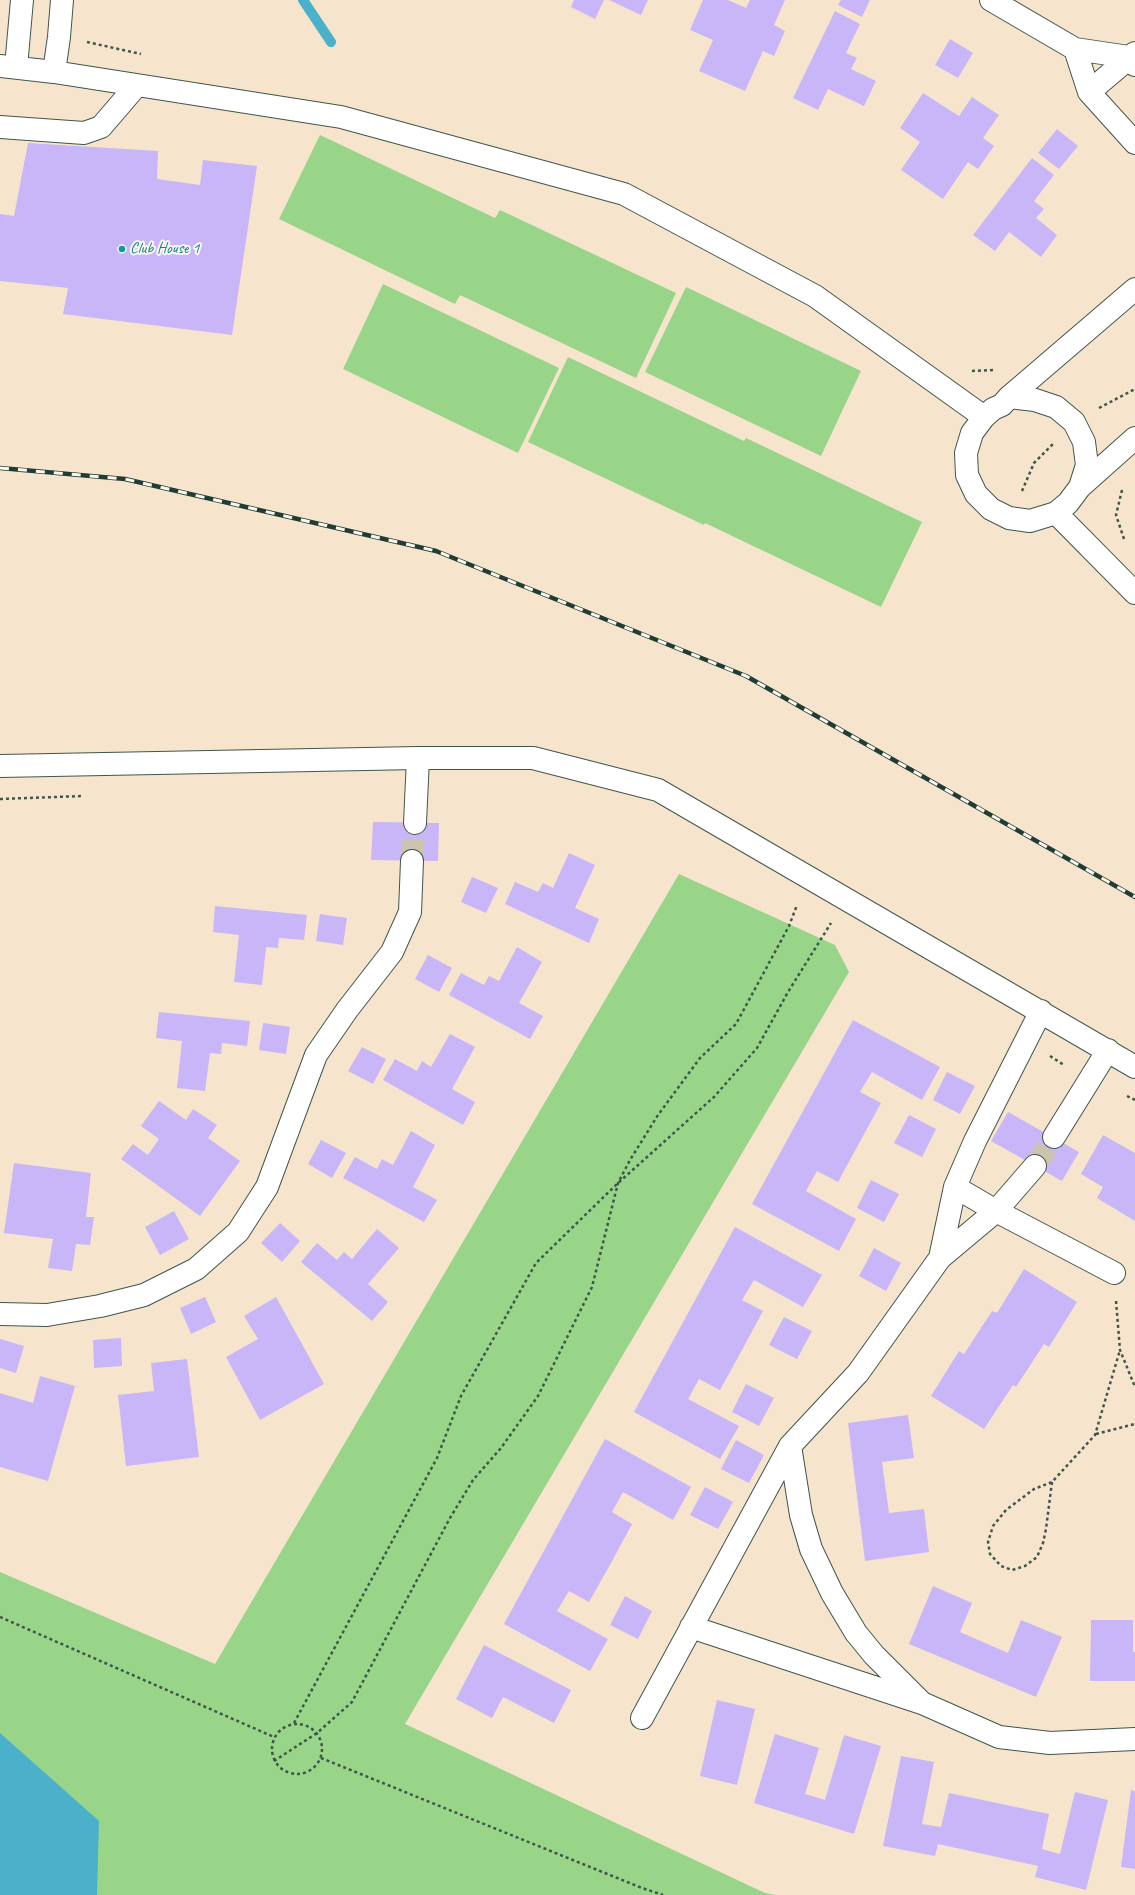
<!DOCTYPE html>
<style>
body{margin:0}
canvas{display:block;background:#f7e4cd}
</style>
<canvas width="1135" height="1895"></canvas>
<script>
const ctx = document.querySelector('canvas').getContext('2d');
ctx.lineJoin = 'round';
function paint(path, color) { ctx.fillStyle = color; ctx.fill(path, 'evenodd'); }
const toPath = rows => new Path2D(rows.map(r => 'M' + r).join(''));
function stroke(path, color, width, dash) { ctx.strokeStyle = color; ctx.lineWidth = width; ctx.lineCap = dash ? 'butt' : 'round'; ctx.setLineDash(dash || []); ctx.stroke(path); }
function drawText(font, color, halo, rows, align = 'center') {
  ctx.font = font + ' Caveat,sans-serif'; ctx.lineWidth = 4; ctx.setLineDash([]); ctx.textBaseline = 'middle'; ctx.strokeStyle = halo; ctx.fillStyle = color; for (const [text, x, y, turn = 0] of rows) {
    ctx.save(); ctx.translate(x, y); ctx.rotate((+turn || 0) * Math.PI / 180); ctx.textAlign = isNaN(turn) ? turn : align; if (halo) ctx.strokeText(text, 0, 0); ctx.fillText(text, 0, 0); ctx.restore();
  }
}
paint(toPath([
 [320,135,495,218,500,210,676,293,636,378,460,295,455,304,279,219],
 [383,284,559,368,518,453,343,369],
 [686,287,861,371,821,456,645,372],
 [568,357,744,441,746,438,922,522,881,607,705,523,704,525,528,442],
 [679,874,835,945,849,972,405,1724,765,1893,776,1895,0,1895,0,1572,215,1664]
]), '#98d589');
paint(toPath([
 [0,1733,99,1821,97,1895,0,1895]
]), '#4bb0ca');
stroke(toPath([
 [303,0,331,42]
]), '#4bb0ca', 10);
paint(toPath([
 [574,0,604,0,595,19,571,7],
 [609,0,648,0,641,15],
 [703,0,728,0,746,8,750,0,785,0,774,25,785,31,774,56,763,51,745,91,699,71,713,40,690,30],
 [841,0,870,0,862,17,838,5],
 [835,11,860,24,846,53,857,58,851,69,876,81,864,106,828,89,818,110,793,98],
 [950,39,973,53,958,78,935,65],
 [923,93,959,116,972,97,999,115,983,138,994,146,978,169,968,162,943,199,901,170,920,142,900,128],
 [1057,129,1078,146,1059,169,1038,153],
 [28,143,158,151,157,179,200,185,203,160,257,166,232,335,63,314,68,288,0,281,0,214,14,216],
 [1032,158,1054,175,1034,201,1044,209,1036,218,1057,235,1041,257,1009,232,995,251,973,235],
 [373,822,439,823,438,861,371,860],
 [569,853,595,865,575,908,599,919,589,943,505,904,515,882,538,892,543,883,553,888],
 [472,877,498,888,486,913,461,902],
 [215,906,307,915,304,940,279,938,278,948,266,947,262,985,234,982,239,935,213,932],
 [320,914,347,918,343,945,316,941],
 [517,947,542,962,519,1003,543,1016,530,1039,449,995,461,973,484,985,489,976,499,981],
 [428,955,452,968,439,992,415,979],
 [159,1012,250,1021,247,1046,222,1043,221,1054,210,1053,205,1091,177,1088,182,1041,156,1038],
 [853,1020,940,1067,922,1100,872,1072,860,1092,881,1103,838,1182,817,1171,806,1191,856,1219,839,1251,752,1204],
 [263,1023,290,1027,286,1054,259,1050],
 [450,1034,475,1047,452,1089,475,1102,463,1125,383,1080,395,1059,417,1071,422,1061,431,1067],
 [362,1047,386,1059,373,1084,348,1071],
 [947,1072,975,1086,960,1114,933,1100],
 [159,1101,186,1120,193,1109,217,1125,208,1138,240,1161,200,1216,121,1159,133,1144,148,1155,159,1139,141,1126],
 [1008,1112,1079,1152,1062,1181,991,1141],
 [909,1115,936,1129,922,1157,894,1143],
 [411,1131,435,1145,413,1187,437,1200,424,1222,343,1178,355,1157,377,1169,382,1159,393,1165],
 [1103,1135,1135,1153,1135,1221,1097,1198,1103,1187,1081,1174],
 [321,1140,346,1153,332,1178,308,1164],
 [14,1163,91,1173,86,1217,94,1217,90,1245,76,1244,72,1271,48,1268,53,1239,4,1233],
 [871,1180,899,1194,884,1222,857,1208],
 [174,1211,189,1239,160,1255,145,1227],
 [280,1223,300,1241,282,1262,261,1243],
 [735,1227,822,1275,803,1307,754,1280,742,1300,763,1311,742,1350,720,1390,699,1379,688,1399,739,1426,720,1459,634,1412],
 [377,1229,399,1248,368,1284,388,1302,372,1321,301,1262,317,1243,337,1260,344,1252,352,1259],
 [874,1248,901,1263,886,1291,859,1276],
 [1024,1269,1077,1302,1049,1347,1044,1344,1016,1387,1013,1385,984,1429,931,1396,959,1351,964,1354,992,1311,997,1313],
 [205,1297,216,1322,191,1334,180,1308],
 [276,1297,324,1384,260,1420,226,1357,258,1339,244,1316],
 [784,1317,812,1331,797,1359,769,1345],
 [121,1338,122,1366,94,1368,93,1340],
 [0,1339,24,1346,16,1373,0,1368],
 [187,1359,199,1457,126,1466,118,1395,154,1391,151,1363],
 [40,1376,75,1386,48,1481,0,1467,0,1393,33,1403],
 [746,1384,774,1398,759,1426,732,1412],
 [908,1415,914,1458,882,1462,889,1513,924,1509,929,1552,865,1561,848,1423],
 [605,1439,691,1487,673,1520,623,1492,612,1512,632,1524,611,1563,589,1602,569,1591,557,1611,608,1639,590,1671,504,1624],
 [736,1440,764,1455,749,1483,721,1469],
 [705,1487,733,1502,718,1529,690,1515],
 [933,1586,972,1603,960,1632,1008,1653,1021,1620,1062,1637,1036,1697,909,1644],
 [625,1596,652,1611,638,1639,610,1625],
 [1091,1620,1133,1620,1133,1652,1135,1652,1135,1681,1090,1681],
 [484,1645,571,1690,554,1723,503,1697,492,1718,456,1699],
 [717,1700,755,1709,737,1785,700,1776],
 [775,1734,819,1748,805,1794,825,1800,844,1735,881,1746,854,1834,754,1803],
 [901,1756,934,1762,922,1824,941,1827,949,1793,1049,1814,1042,1849,1060,1854,1075,1792,1108,1800,1086,1890,1035,1877,1038,1866,938,1844,935,1856,883,1846],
 [1131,1790,1135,1791,1135,1869,1121,1867]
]), '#c8b6f8');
stroke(toPath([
 [412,861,415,823],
 [1035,1166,1054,1137]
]), '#ccc3ae', 22, [22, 11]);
const minor = toPath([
 [991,0,1075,49,1129,57,1135,65],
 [1075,49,1089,92,1135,143],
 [0,66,54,72,341,117,624,194,815,296,984,417],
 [16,67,22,0],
 [54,72,59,37,62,0],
 [1089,92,1135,53],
 [0,127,84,133,101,127,137,85],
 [1009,397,1035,400,1056,407,1074,422,1084,442,1087,465,1080,487,1068,503,1056,513,1030,521,1009,518,991,509,976,494,967,475,966,453,972,433,984,417,993,409,1002,405,1009,397],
 [1009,397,1135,289],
 [1080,487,1135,438],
 [1056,513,1135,593],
 [0,766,418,758,533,758,658,790,1135,1067],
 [415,823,418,758],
 [1054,1137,1108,1050],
 [955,1187,996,1211,1114,1273],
 [940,1258,955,1187,975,1141,1041,1011],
 [0,1314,47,1315,100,1306,144,1295,196,1269,238,1232,267,1187,316,1055,347,1010,392,952,410,912,412,861],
 [790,1446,801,1515,811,1549,832,1593,856,1633,874,1655,920,1701],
 [691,1627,922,1703,999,1737,1050,1743,1135,1739],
 [642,1718,790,1446,858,1373,940,1258,996,1211,1035,1166]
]);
stroke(minor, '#3f564b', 24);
stroke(toPath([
 [87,42,141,54],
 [972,371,994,370],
 [1099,408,1135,389],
 [1122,490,1116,515,1124,539],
 [1022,491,1034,463,1053,444],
 [0,799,83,796],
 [1050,1056,1064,1065],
 [1127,1096,1135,1100],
 [1116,1301,1120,1350,1135,1387],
 [1096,1434,1135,1424],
 [1052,1482,1046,1529,1043,1543,1037,1557,1025,1566,1012,1570,1001,1566,990,1554,988,1542,993,1526,1006,1510,1034,1489,1052,1482,1095,1435,1120,1350],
 [0,1617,274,1737],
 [294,1723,437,1458,461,1396,536,1263,618,1183,714,1097,757,1048,788,992,831,923],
 '272 1749a25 25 0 1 1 50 0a25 25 0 1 1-50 0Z',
 [321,1758,642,1888,663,1895],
 [274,1761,317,1733,352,1702,450,1518,473,1480,501,1448,538,1396,592,1287,618,1183,630,1160,658,1115,700,1058,736,1024,789,926,797,905]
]), '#3f564b', 2.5, [3, 3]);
stroke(minor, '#fff', 22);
const rail = toPath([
 [0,468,125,479,436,551,746,676,1135,897]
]);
stroke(rail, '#1f3d34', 4.5);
stroke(rail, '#fbf7ec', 3, [9]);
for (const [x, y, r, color] of [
 [122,249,4,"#0f9aa8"]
]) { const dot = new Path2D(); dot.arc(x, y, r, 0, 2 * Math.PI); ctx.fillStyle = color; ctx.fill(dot); stroke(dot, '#fbf7ec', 1.5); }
drawText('16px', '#0d838f', '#fbf7ec', [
 ["Club House 1",130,249]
], 'left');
</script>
